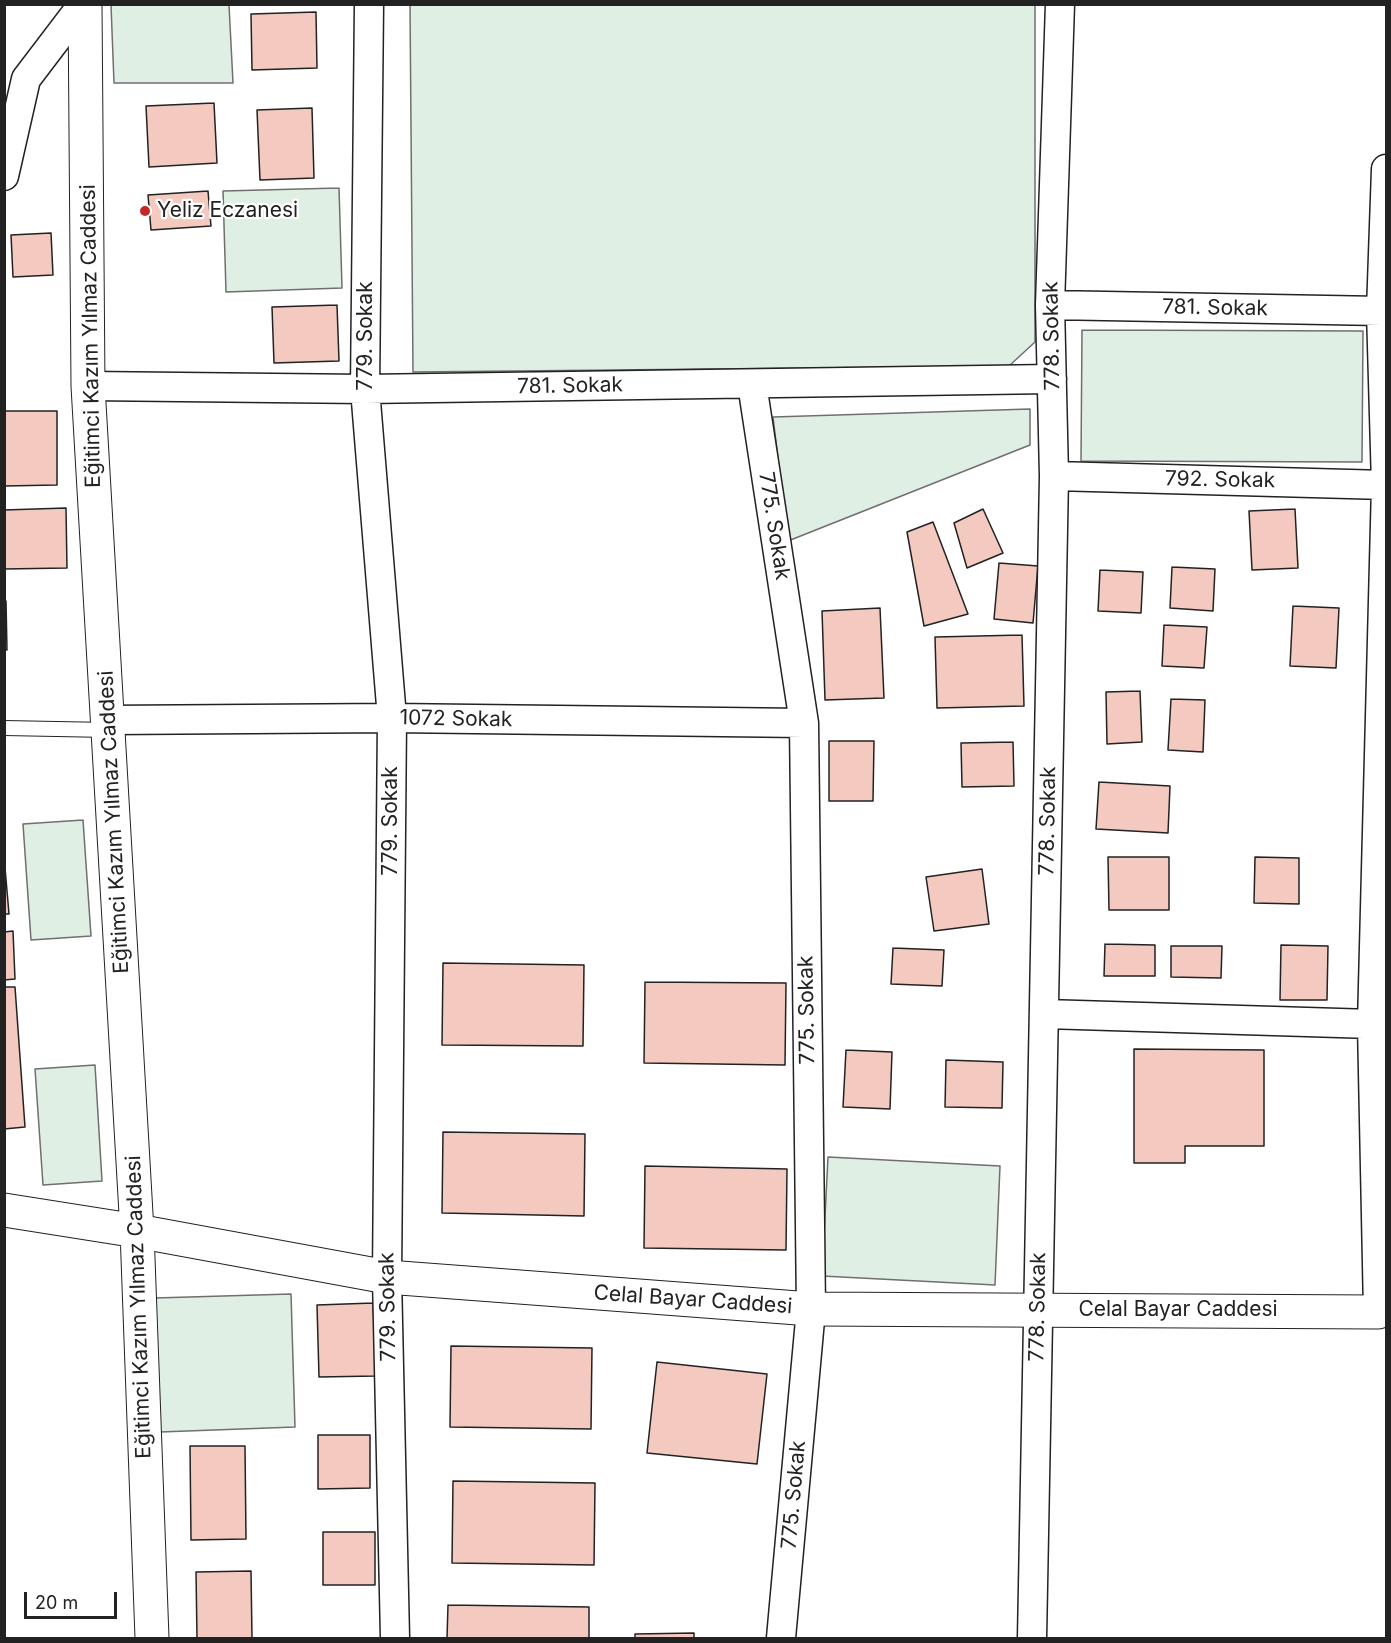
<!DOCTYPE html>
<meta charset="utf-8">
<style>
body{margin:0}
#map{position:relative;width:1391px;height:1643px;overflow:hidden;background:#fff;font-family:Inter,sans-serif}
canvas{display:block}
.frame{position:absolute;inset:0;border:6px solid #222;pointer-events:none}
.scale{position:absolute;left:24px;top:1592px;width:93px;height:27px;box-sizing:border-box;border:3px solid #222;border-top:0;padding-left:8px;font-size:18px;line-height:21px;white-space:nowrap;color:#222;-webkit-text-stroke:4px #fff;paint-order:stroke}
</style>
<div id="map">
<canvas width="1391" height="1643"></canvas>
<div class="frame"></div>
<div class="scale">20 m</div>
</div>
<script>
const ctx = document.querySelector('canvas').getContext('2d');
ctx.lineJoin = 'round';
function paint(path, color) { ctx.fillStyle = color; ctx.fill(path, 'evenodd'); }
const toPath = rows => new Path2D(rows.map(r => 'M' + r).join(''));
function stroke(path, color, width, dash) { ctx.strokeStyle = color; ctx.lineWidth = width; ctx.lineCap = dash ? 'butt' : 'round'; ctx.setLineDash(dash || []); ctx.stroke(path); }
function drawText(font, color, halo, rows, align = 'center') {
  ctx.font = font + ' Inter,sans-serif'; ctx.lineWidth = 4.5; ctx.setLineDash([]); ctx.textBaseline = 'middle'; ctx.strokeStyle = halo; ctx.fillStyle = color; for (const [text, x, y, turn = 0] of rows) {
    ctx.save(); ctx.translate(x, y); ctx.rotate((+turn || 0) * Math.PI / 180); ctx.textAlign = isNaN(turn) ? turn : align; if (halo) ctx.strokeText(text, 0, 0); ctx.fillText(text, 0, 0); ctx.restore();
  }
}
const green = toPath([
 [111,5,229,5,233,83,114,83,111,5],
 [410,5,1035,5,1035,342,1009,366,413,372,410,5],
 [339,188,342,288,226,292,223,191,339,188],
 [1082,330,1363,331,1362,462,1081,461,1082,330],
 [1030,409,1030,445,788,541,773,417,1030,409],
 [83,820,91,936,31,940,23,824,83,820],
 [95,1065,102,1181,43,1185,35,1069,95,1065],
 [828,1157,1000,1166,995,1285,822,1276,828,1157],
 [291,1294,295,1427,160,1432,155,1298,291,1294]
]);
paint(green, '#e0efe3');
stroke(green, '#6f6f6f', 1.5);
const building = toPath([
 [316,12,317,68,252,70,251,14,316,12],
 [214,103,217,163,149,167,146,106,214,103],
 [312,108,314,178,260,180,257,110,312,108],
 [208,191,211,226,151,230,148,195,208,191],
 [51,233,53,275,13,277,11,235,51,233],
 [337,305,339,361,274,363,272,307,337,305],
 [4,411,57,411,57,485,4,486,4,411],
 [66,508,67,568,4,569,4,510,66,508],
 [983,509,1003,553,967,568,954,523,983,509],
 [1295,509,1298,568,1252,570,1249,511,1295,509],
 [933,522,968,614,924,626,907,532,933,522],
 [999,563,1038,566,1033,623,994,619,999,563],
 [1172,567,1215,569,1213,611,1170,608,1172,567],
 [1100,570,1143,572,1141,613,1098,611,1100,570],
 [4,601,6,601,7,650,4,650,4,601],
 [1293,606,1339,608,1336,668,1290,666,1293,606],
 [880,608,884,698,825,700,822,611,880,608],
 [1164,625,1207,627,1204,668,1162,666,1164,625],
 [1022,635,1024,706,937,708,935,637,1022,635],
 [1140,691,1142,742,1107,744,1106,692,1140,691],
 [1171,699,1205,700,1203,752,1168,750,1171,699],
 [829,741,874,741,873,801,829,801,829,741],
 [1013,742,1014,786,962,787,961,743,1013,742],
 [1099,782,1170,786,1168,833,1096,829,1099,782],
 [4,856,9,914,4,914,4,856],
 [1108,857,1169,857,1169,910,1109,910,1108,857],
 [1255,857,1299,858,1299,904,1254,903,1255,857],
 [982,869,989,924,934,931,926,877,982,869],
 [13,931,15,979,4,980,4,932,13,931],
 [1105,944,1155,945,1155,976,1104,976,1105,944],
 [1281,945,1328,946,1327,1000,1280,1000,1281,945],
 [1171,946,1222,946,1221,978,1171,977,1171,946],
 [893,948,944,950,942,986,891,984,893,948],
 [443,963,584,965,583,1046,442,1045,443,963],
 [645,982,786,983,785,1065,644,1063,645,982],
 [4,987,15,987,25,1127,4,1129,4,987],
 [1134,1049,1264,1050,1264,1146,1185,1146,1185,1163,1134,1163,1134,1049],
 [846,1050,892,1052,890,1109,843,1107,846,1050],
 [946,1060,1003,1062,1002,1108,945,1107,946,1060],
 [443,1132,585,1134,584,1216,442,1213,443,1132],
 [645,1166,787,1169,786,1250,644,1248,645,1166],
 [373,1303,376,1376,319,1377,317,1305,373,1303],
 [451,1346,592,1348,591,1429,450,1427,451,1346],
 [657,1362,767,1374,757,1464,647,1453,657,1362],
 [318,1435,370,1435,370,1488,318,1489,318,1435],
 [190,1446,245,1446,246,1539,191,1540,190,1446],
 [453,1481,595,1483,594,1565,452,1563,453,1481],
 [323,1532,375,1532,375,1585,323,1585,323,1532],
 [251,1571,252,1638,197,1638,196,1572,251,1571],
 [448,1605,589,1607,589,1638,447,1638,448,1605],
 [694,1633,694,1638,635,1638,635,1634,694,1633]
]);
paint(building, '#f3c9c0');
stroke(building, '#222', 1.5);
const lane = toPath([
 [4,728,109,730]
]);
const street = toPath([
 [369,4,365,389,392,718,387,1277,395,1638],
 [4,176,26,79,83,4],
 [1050,305,1381,311],
 [752,384,804,723,811,1309,781,1638],
 [88,386,365,389,1052,379],
 [1054,476,1386,485],
 [108,720,392,718,804,723],
 [1045,1014,1372,1024],
 [1378,1312,1372,1024,1386,485,1381,311,1386,169],
 [1032,1638,1054,476,1050,305,1060,4]
]);
const secondary = toPath([
 [85,4,88,386,137,1231,152,1638],
 [4,1210,137,1231,387,1277,811,1309,1378,1312,1386,1309]
]);
stroke(lane, '#222', 16);
stroke(street, '#222', 31);
stroke(secondary, '#222', 35);
stroke(lane, '#fff', 14);
stroke(street, '#fff', 28);
stroke(secondary, '#fff', 33);
for (const [x, y, r, color] of [
 [145,211,6,"#c62828"]
]) { const dot = new Path2D(); dot.arc(x, y, r, 0, 2 * Math.PI); ctx.fillStyle = color; ctx.fill(dot); stroke(dot, '#fff', 2); }
drawText('21px', '#222', '#fff', [
 ["Yeliz Eczanesi",157,211]
], 'left');
drawText('21px', '#222', '#fff', [
 ["781. Sokak",1215,308,1],
 ["Eğitimci Kazım Yılmaz Caddesi",91,336,-91],
 ["779. Sokak",366,336,-90],
 ["778. Sokak",1052,336,-91],
 ["781. Sokak",570,386,-1],
 ["792. Sokak",1220,480,1],
 ["775. Sokak",774,526,81],
 ["1072 Sokak",456,719,1],
 ["779. Sokak",391,821,-90],
 ["778. Sokak",1048,821,-89],
 ["Eğitimci Kazım Yılmaz Caddesi",114,822,-93],
 ["775. Sokak",807,1010,-91],
 ["Celal Bayar Caddesi",693,1300,4],
 ["Eğitimci Kazım Yılmaz Caddesi",139,1307,-92],
 ["779. Sokak",388,1307,-91],
 ["778. Sokak",1038,1307,-89],
 ["Celal Bayar Caddesi",1178,1310],
 ["775. Sokak",794,1495,-85]
]);
</script>
